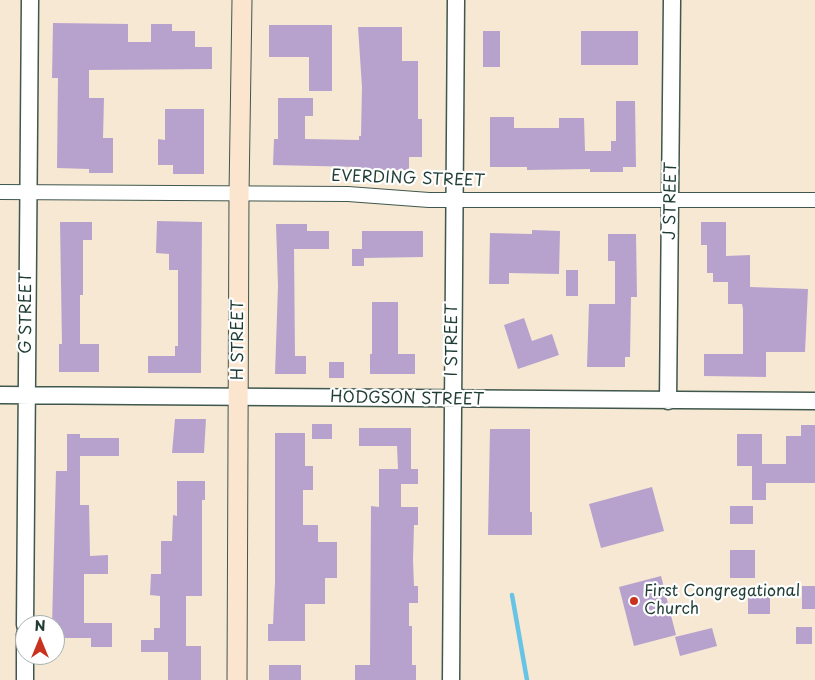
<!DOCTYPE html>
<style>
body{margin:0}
#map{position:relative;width:815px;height:680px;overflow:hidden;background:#f6e8d3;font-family:"Playpen Sans",sans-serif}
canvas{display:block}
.north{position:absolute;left:15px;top:615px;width:50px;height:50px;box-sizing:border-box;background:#fff;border:1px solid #a5b1ae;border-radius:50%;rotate:0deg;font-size:14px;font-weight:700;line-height:20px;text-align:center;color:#1f3d34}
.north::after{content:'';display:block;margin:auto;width:18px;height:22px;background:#c8321e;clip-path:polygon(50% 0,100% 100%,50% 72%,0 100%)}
</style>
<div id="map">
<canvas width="815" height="680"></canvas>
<div class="north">N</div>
</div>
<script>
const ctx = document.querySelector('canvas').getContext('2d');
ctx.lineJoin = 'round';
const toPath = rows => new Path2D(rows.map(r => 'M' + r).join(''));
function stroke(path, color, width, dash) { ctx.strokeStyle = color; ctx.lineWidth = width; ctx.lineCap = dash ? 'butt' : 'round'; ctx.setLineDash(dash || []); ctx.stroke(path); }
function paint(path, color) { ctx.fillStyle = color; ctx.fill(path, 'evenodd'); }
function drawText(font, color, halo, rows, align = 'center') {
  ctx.font = font + ' "Playpen Sans",sans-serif'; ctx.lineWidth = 4.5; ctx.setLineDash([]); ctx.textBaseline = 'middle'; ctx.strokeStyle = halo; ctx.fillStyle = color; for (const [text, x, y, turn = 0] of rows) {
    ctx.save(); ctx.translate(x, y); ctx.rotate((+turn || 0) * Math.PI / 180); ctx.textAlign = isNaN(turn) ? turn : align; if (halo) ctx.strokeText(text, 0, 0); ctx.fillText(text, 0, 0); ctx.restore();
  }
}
stroke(toPath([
 [512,595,527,680]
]), '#68c4e6', 4.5);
paint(toPath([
 [53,23,128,24,128,42,151,42,151,24,172,24,172,31,195,31,195,47,212,47,212,69,89,70,89,98,104,98,103,138,113,138,113,173,89,173,89,169,57,168,58,78,52,78],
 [269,25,332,25,332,91,309,91,309,57,269,57],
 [358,27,402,27,402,61,418,61,418,119,422,119,422,157,409,157,409,170,359,170,359,167,273,165,274,139,278,139,278,98,313,98,313,116,305,116,305,139,359,140,359,136,361,136,362,87],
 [483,31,500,31,500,67,483,67],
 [581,31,638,31,638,65,581,65],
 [616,101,635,101,636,167,623,167,623,172,590,172,590,169,527,170,527,167,490,167,490,117,514,117,514,128,559,128,559,118,584,118,585,151,611,151,611,141,616,141],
 [165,109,204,109,204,174,173,174,173,165,158,165,158,139,165,140],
 [157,221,202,222,201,373,148,373,148,356,175,356,175,346,178,346,178,270,169,270,169,254,156,253],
 [60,222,92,222,92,240,83,240,83,295,80,295,80,344,99,344,99,372,59,372,59,344,62,344],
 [701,222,726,222,726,256,750,255,750,287,808,289,805,352,766,352,766,377,704,376,704,354,743,354,743,309,742,304,728,304,728,282,713,282,713,273,707,273,707,245,701,245],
 [276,224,307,224,307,231,329,231,329,249,294,249,295,356,306,356,306,374,275,374,278,286],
 [532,230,560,231,559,274,509,273,509,284,489,284,490,233,532,234],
 [362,231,423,231,423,257,364,258,364,266,352,266,352,249,362,249],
 [608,234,636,234,637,297,631,297,630,357,625,357,625,367,587,367,589,304,615,304,615,261,608,261],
 [566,270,578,270,578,296,566,296],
 [372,302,398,302,398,354,415,354,415,374,370,374,370,354,372,354],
 [524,318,532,341,552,334,559,355,518,369,504,325],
 [329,362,344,362,344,378,329,378],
 [175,419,206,419,204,453,172,453],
 [312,424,332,424,332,439,312,439],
 [801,425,815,425,815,483,766,483,766,500,752,500,752,466,737,466,737,434,762,434,762,464,786,464,786,436,801,436],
 [359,428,411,428,411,469,418,469,418,484,401,484,401,507,418,507,418,525,414,525,413,560,414,586,418,586,418,603,409,603,409,626,412,626,412,665,416,665,416,680,355,680,355,665,370,665,371,506,379,507,379,469,398,469,397,446,359,446],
 [490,429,530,429,530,512,532,512,532,535,488,535],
 [275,433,305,433,305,466,313,466,313,490,303,490,303,525,318,525,318,542,337,542,337,578,325,578,325,604,305,604,305,641,268,641,268,624,273,624,275,582],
 [67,434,80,434,80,438,119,438,119,456,80,456,80,505,89,505,90,556,108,555,108,574,84,574,84,623,112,623,112,647,91,647,91,638,55,638,55,625,52,625,56,471,67,471],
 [177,481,205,481,205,500,202,500,202,596,186,596,186,646,201,646,201,680,168,680,168,652,141,652,141,640,154,640,154,628,160,628,160,596,150,595,151,574,161,574,161,541,172,541,173,515,177,516],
 [652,487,664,531,601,548,589,504],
 [730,506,753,506,753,524,730,524],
 [730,550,755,550,755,578,730,578],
 [661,576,676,635,634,646,619,587],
 [802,586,815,586,815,609,802,609],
 [748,589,770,589,770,614,748,614],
 [796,627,812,627,812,644,796,644],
 [712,628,717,646,680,656,675,637],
 [269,665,301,665,301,680,269,680]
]), '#b7a2ce');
const minor = toPath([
 [0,192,348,194,429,200,815,200]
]);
const tertiary = toPath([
 [0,395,815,401],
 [668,401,672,0],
 [25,625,30,0],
 [25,680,25,634],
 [451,680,456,0]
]);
const secondary = toPath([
 [237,680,239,194,242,0]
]);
stroke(minor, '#3f574c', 16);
stroke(tertiary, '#3f574c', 19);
stroke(secondary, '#3f574c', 21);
stroke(minor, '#fff', 14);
stroke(tertiary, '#fff', 16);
stroke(secondary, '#fce5cf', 19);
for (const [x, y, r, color] of [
 [634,601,5,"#c8321e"]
]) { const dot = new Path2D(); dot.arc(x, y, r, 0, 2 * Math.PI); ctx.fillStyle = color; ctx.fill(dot); stroke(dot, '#fff', 2); }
drawText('16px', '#1f3d34', '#fff', [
 ["EVERDING STREET",408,179,2],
 ["J STREET",671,201,-89],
 ["G STREET",27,313,-90],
 ["H STREET",239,340,-90],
 ["I STREET",453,340,-90],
 ["HODGSON STREET",407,399,1]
]);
drawText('16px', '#1f3d34', '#fff', [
 ["First Congregational",644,592],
 ["Church",644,610]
], 'left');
</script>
